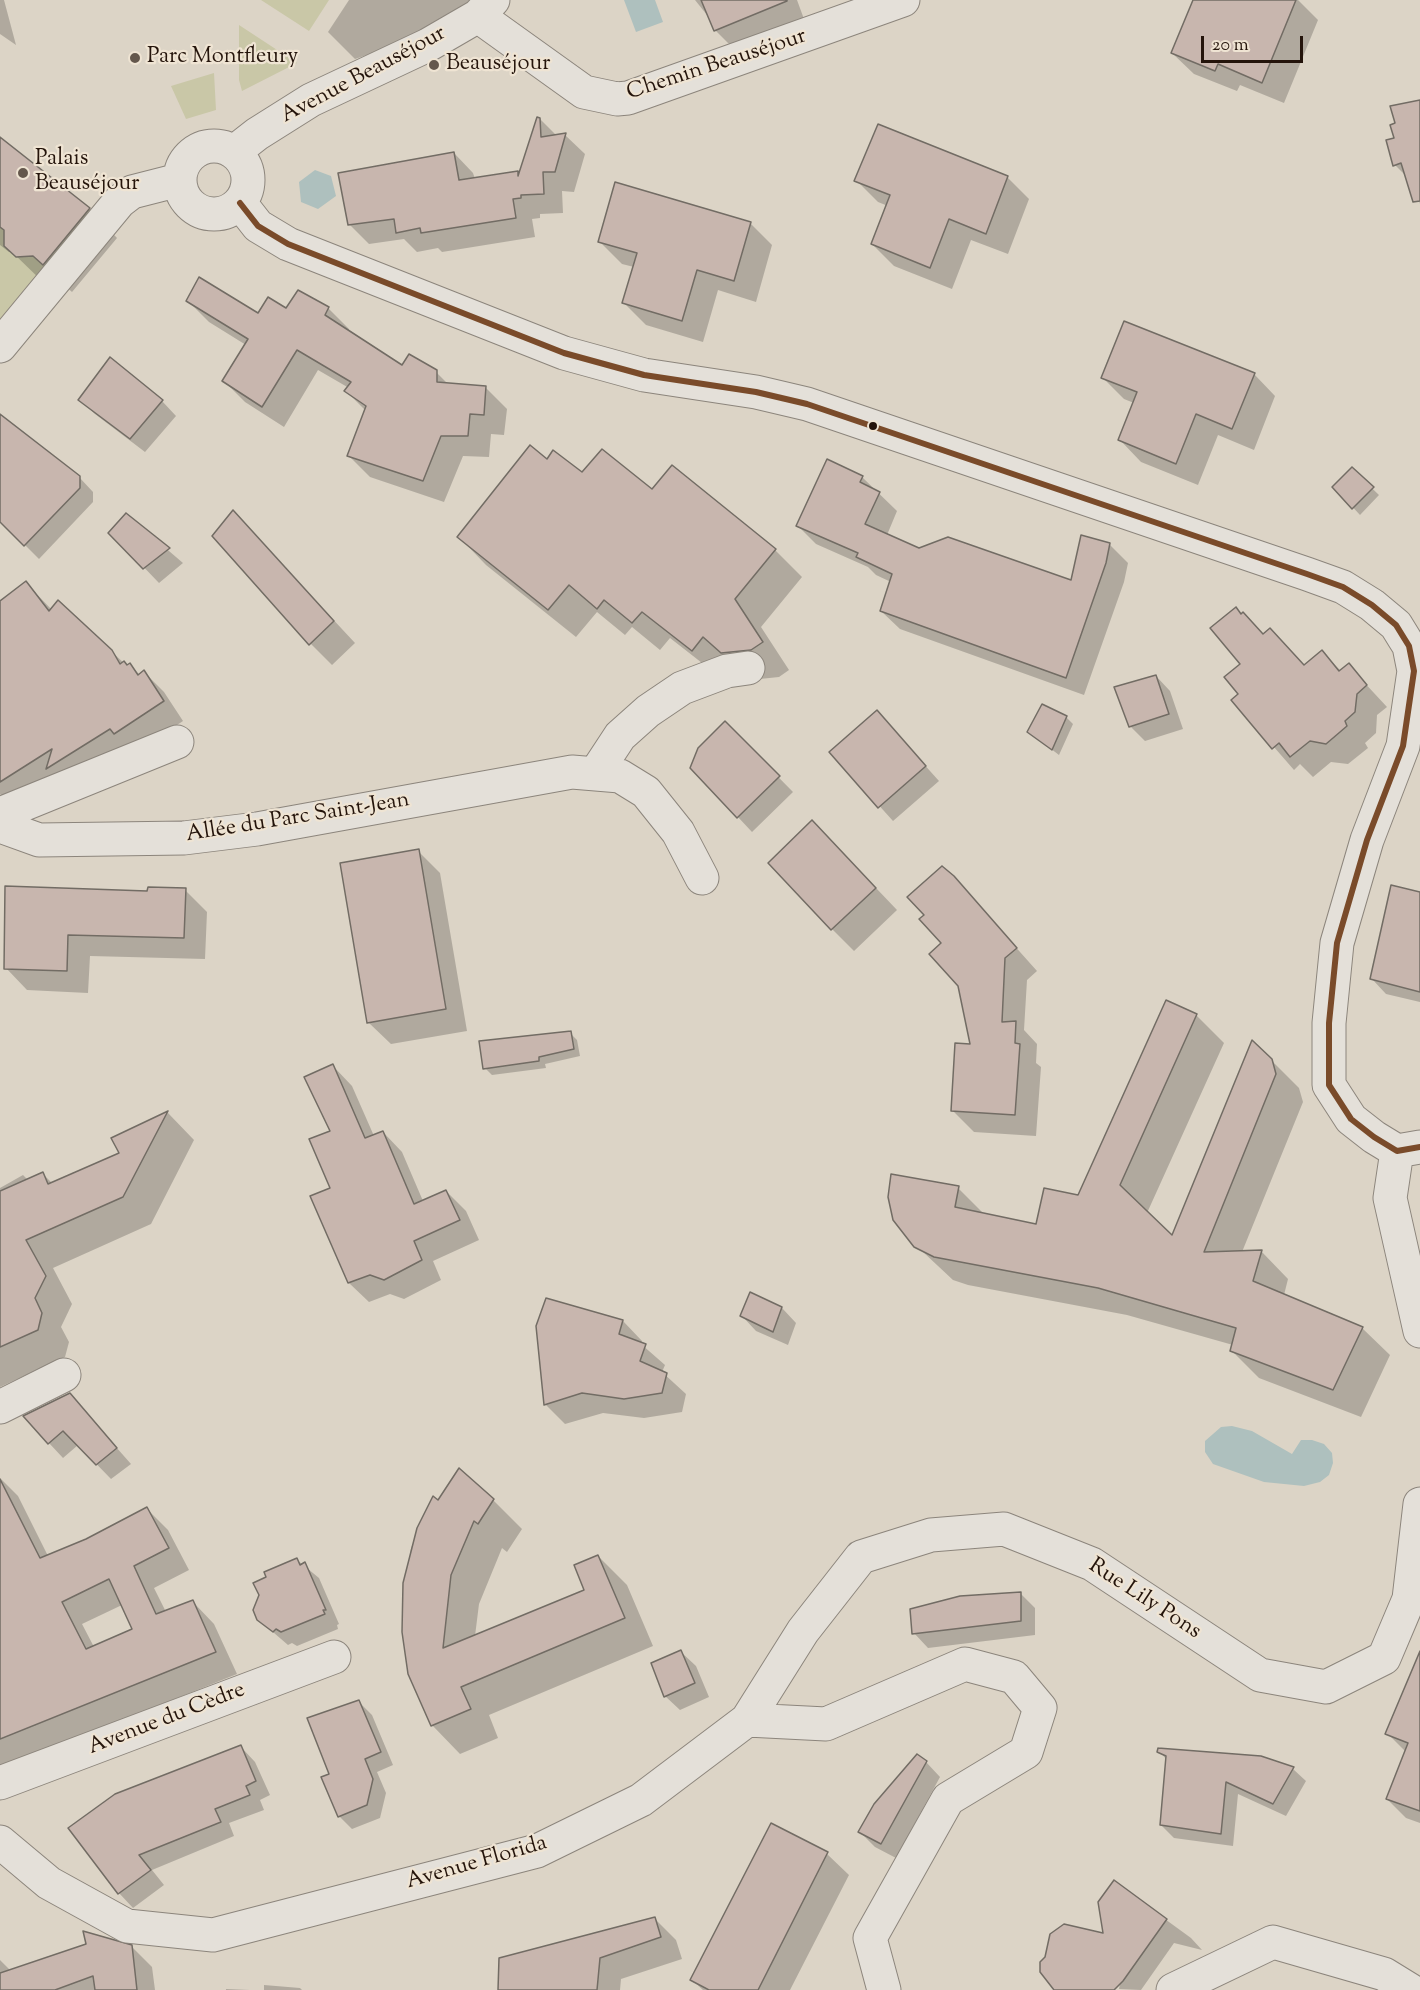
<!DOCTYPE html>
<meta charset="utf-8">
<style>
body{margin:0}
#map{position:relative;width:1420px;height:1990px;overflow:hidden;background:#dcd4c6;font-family:"Sorts Mill Goudy",serif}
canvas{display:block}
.scale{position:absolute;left:1201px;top:36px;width:102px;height:27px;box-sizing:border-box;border:3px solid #24140b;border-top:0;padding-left:8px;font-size:18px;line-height:21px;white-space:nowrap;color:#24140b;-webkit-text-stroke:4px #efe4d3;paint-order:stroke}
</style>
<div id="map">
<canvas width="1420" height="1990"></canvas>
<div class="scale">20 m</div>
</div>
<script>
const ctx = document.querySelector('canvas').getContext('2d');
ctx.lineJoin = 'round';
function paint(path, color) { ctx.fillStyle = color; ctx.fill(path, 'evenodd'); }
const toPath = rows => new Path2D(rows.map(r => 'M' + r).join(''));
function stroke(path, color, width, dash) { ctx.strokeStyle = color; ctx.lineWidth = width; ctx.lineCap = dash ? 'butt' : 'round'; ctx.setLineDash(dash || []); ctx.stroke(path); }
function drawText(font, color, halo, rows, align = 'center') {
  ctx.font = font + ' "Sorts Mill Goudy",serif'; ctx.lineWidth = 4.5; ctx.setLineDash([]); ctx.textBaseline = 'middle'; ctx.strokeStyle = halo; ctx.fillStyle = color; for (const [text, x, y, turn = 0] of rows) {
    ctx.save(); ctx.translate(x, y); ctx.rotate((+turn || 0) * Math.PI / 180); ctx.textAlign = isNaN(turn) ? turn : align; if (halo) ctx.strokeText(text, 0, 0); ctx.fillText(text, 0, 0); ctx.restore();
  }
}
paint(toPath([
 [261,0,329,0,309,31],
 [239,25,297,63,242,91,239,80],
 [214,73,216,110,186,119,171,86],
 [0,137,97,215,0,331]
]), '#c9c7a7');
paint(toPath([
 [624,0,655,0,663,22,636,32],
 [315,170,331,176,336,196,318,209,301,202,299,182],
 [1232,1426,1252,1431,1292,1454,1301,1440,1312,1440,1324,1444,1332,1453,1333,1463,1329,1475,1320,1482,1304,1486,1264,1482,1213,1464,1205,1452,1205,1441,1221,1427]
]), '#aec0be');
paint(toPath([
 [0,0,4,0,16,45,0,34],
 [349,0,480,0,440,30,355,59,328,32],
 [695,0,797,0,808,30,734,49,715,30,711,20],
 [1194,0,1298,0,1318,20,1284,103,1240,85,1237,91,1194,74,1172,53],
 [1420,101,1420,204,1415,185,1395,165,1396,139],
 [540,119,557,136,565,135,585,154,574,192,562,191,563,213,540,214,540,218,532,219,535,237,442,252,438,248,417,252,404,239,369,244,349,224,454,153,473,173,475,179,517,173,520,176],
 [0,139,89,209,117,238,72,292,63,284,46,285,12,252,9,252,0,245],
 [1007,177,1029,199,1008,254,971,240,952,289,894,266,872,244,888,206,878,202,856,180],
 [750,223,772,245,756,302,718,290,703,342,646,325,624,303,634,267,622,264,600,242],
 [188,301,259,315,287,310,328,308,349,329,348,332,402,367,436,372,449,385,486,388,507,409,504,435,491,434,489,457,463,456,444,502,370,477,349,456,366,411,346,391,349,388,318,370,284,427,245,402,224,381,246,345,209,322],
 [1254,374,1275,396,1254,450,1218,435,1198,485,1141,462,1120,440,1134,403,1124,399,1102,377],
 [80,400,162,401,176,416,145,452,95,414],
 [0,416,79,477,93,492,93,502,39,559,2,522],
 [547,461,582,474,653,491,775,550,802,577,761,627,789,670,779,677,750,680,720,677,670,638,660,650,632,627,625,635,597,612,576,637,486,565,459,537],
 [1352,469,1379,495,1360,515,1334,487],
 [862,477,897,511,887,535,919,550,1073,582,1109,544,1128,563,1124,582,1084,695,900,629,881,611,891,582,876,575,868,567,816,544,798,526],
 [233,512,355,643,332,665,310,643],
 [127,515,183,563,159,583,111,533],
 [26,583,52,610,111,651,127,666,130,665,140,675,144,672,164,692,183,721,135,753,9,803,0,794,0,603],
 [1243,614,1264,635,1305,667,1322,652,1341,671,1348,665,1387,707,1377,715,1376,733,1365,743,1368,748,1348,764,1331,762,1313,777,1300,764,1294,770,1233,700,1240,695],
 [1156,676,1170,691,1183,729,1145,741,1130,726],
 [877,712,939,781,893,821,831,752],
 [1066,717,1073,724,1059,755,1029,732],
 [725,723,793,792,752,832,692,768],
 [834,844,897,910,854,951,832,929],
 [418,851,440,873,467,1031,391,1044,369,1023],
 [953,877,1037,971,1027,980,1024,1030,1037,1044,1036,1063,1041,1067,1036,1136,974,1132,952,1110,972,1045,960,985,943,943],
 [185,890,207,912,205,959,90,956,88,993,27,990,6,968,149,892],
 [1420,901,1420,1002,1386,994,1372,979],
 [1196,1015,1224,1043,1147,1213,1173,1238,1271,1060,1299,1088,1303,1102,1242,1252,1261,1251,1288,1279,1284,1295,1362,1328,1390,1355,1361,1417,1259,1378,1231,1350,1233,1345,1127,1315,968,1285,953,1280,907,1237,958,1188,985,1215,1037,1226,1079,1197],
 [570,1033,577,1040,580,1056,545,1064,546,1068,492,1075,485,1068],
 [333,1066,352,1086,374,1136,383,1132,402,1152,423,1201,446,1191,466,1211,479,1240,433,1261,441,1280,404,1299,390,1294,369,1302,349,1283,332,1188],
 [168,1113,194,1140,151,1224,53,1268,72,1304,61,1327,69,1342,65,1357,0,1387,0,1188,23,1175,28,1180,43,1174,53,1184,121,1154,113,1138],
 [751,1294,782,1308,796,1323,788,1345,756,1331,742,1316],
 [623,1321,642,1341,641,1344,665,1365,662,1372,686,1394,682,1412,644,1418,603,1413,565,1424,546,1405,538,1326],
 [70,1395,131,1464,111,1479,78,1445,63,1458,49,1443],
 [0,1478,18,1496,48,1556,86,1540,147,1509,168,1530,189,1570,154,1588,166,1612,193,1602,214,1624,237,1674,0,1769],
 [122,1605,134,1630,94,1647,82,1624],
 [433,1499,438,1502,493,1500,522,1529,507,1552,502,1548,479,1604,475,1636,586,1591,598,1556,627,1585,653,1646,489,1715,498,1738,460,1754,432,1725,403,1604,411,1548],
 [296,1559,319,1578,339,1624,337,1625,338,1629,297,1646,292,1643,288,1645,259,1620],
 [1020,1593,1035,1608,1035,1635,928,1648,914,1633,911,1610,943,1600],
 [681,1652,696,1666,709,1697,680,1710,665,1696],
 [1420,1691,1420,1823,1406,1818,1387,1799,1406,1752,1387,1733],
 [359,1702,372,1715,393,1765,377,1772,386,1793,380,1818,352,1829,339,1816,331,1775],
 [241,1747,255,1762,270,1795,260,1800,264,1810,229,1823,234,1836,152,1870,164,1885,133,1908,119,1893,70,1829],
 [1159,1751,1261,1757,1293,1769,1306,1781,1286,1816,1238,1794,1233,1846,1174,1838,1161,1825,1167,1760],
 [926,1762,940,1777,896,1858,875,1847,860,1832],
 [827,1854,849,1875,790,1990,703,1990,692,1980],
 [1114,1882,1191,1938,1202,1950,1174,1943,1141,1990,1119,1989,1129,1934],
 [654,1918,676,1940,682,1959,621,1979,620,1990,499,1990],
 [132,1947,152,1967,155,1990,0,1990,0,1960,11,1971],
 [264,1985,300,1988,302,1990,264,1990],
 [226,1989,250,1990,226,1990]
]), '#0003');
const building = toPath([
 [701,0,787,0,787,1,714,31,701,0],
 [1193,0,1296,0,1262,83,1218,64,1215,71,1171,53,1193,0],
 [1420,100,1420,201,1413,202,1401,163,1393,166,1386,140,1394,138,1390,125,1395,123,1390,106,1420,100],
 [537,117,540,118,541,137,566,133,555,172,543,172,544,194,521,195,521,198,513,199,516,218,421,233,420,228,396,233,394,219,348,225,338,173,454,152,459,180,518,171,518,176,537,117],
 [878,124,1008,176,986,234,949,219,930,268,871,244,890,195,854,181,878,124],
 [0,137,90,208,43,265,33,256,16,257,4,246,4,230,0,227,0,137],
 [615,182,751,222,734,281,697,270,682,321,622,303,637,253,598,242,615,182],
 [199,277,258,313,268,297,286,308,298,290,329,307,325,315,402,365,409,354,437,370,437,382,486,386,484,415,470,414,468,436,441,436,423,481,347,456,366,406,344,391,351,382,297,350,262,407,222,381,248,339,186,301,199,277],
 [1124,321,1255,373,1232,429,1196,414,1176,464,1118,440,1137,392,1101,378,1124,321],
 [110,357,163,400,130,439,78,400,110,357],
 [0,414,80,476,80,488,24,546,0,522,0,414],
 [530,445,547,459,553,450,582,472,602,449,652,489,672,465,776,549,735,599,763,642,751,650,721,653,703,637,692,651,642,612,632,623,604,600,597,609,569,585,548,610,457,537,530,445],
 [827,459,863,476,860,482,880,492,865,524,919,548,948,537,1071,580,1081,535,1110,543,1106,563,1066,678,880,611,892,574,856,557,858,553,796,526,827,459],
 [1352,467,1374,487,1352,509,1332,487,1352,467],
 [233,510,334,621,309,645,212,536,233,510],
 [126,513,170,548,143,569,108,533,126,513],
 [26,581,49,611,58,600,112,650,120,664,124,661,127,665,130,663,138,675,144,670,164,701,114,734,110,729,46,769,52,749,0,782,0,601,26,581],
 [1236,607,1241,614,1243,612,1263,634,1270,628,1304,665,1322,650,1339,671,1349,663,1367,685,1357,694,1355,712,1345,721,1347,726,1326,744,1310,741,1290,757,1279,743,1272,749,1231,700,1238,694,1224,677,1240,664,1210,628,1236,607],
 [1156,675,1169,714,1129,727,1114,687,1156,675],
 [1042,704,1067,716,1052,750,1027,732,1042,704],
 [877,710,926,766,878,808,829,752,877,710],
 [725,721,780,776,737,818,690,768,698,748,725,721],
 [812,820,876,888,831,930,768,863,812,820],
 [419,849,446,1009,367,1023,340,863,419,849],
 [942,866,954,876,1017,948,1005,958,1002,1022,1016,1021,1015,1043,1020,1044,1015,1115,951,1111,955,1043,970,1044,958,986,929,954,941,943,919,919,924,915,907,897,942,866],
 [1391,885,1420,892,1420,992,1370,979,1391,885],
 [5,886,147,891,148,887,186,888,184,938,68,935,67,971,4,969,5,886],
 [1166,1000,1197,1014,1120,1185,1172,1235,1252,1040,1272,1059,1276,1074,1204,1252,1262,1250,1253,1281,1363,1327,1333,1390,1230,1351,1236,1328,1098,1288,934,1257,914,1247,893,1220,888,1197,891,1174,959,1186,955,1207,1036,1224,1044,1188,1078,1195,1166,1000],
 [571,1031,574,1049,539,1057,539,1061,483,1069,479,1041,571,1031],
 [333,1064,365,1138,383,1131,414,1204,446,1190,460,1220,414,1241,422,1260,384,1280,370,1275,348,1283,310,1196,330,1188,309,1139,330,1131,304,1077,333,1064],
 [168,1111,123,1197,26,1240,46,1276,35,1298,42,1313,38,1330,0,1347,0,1191,43,1172,48,1184,119,1153,111,1138,168,1111],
 [750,1292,782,1307,773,1332,740,1316,750,1292],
 [546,1298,623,1320,619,1334,646,1344,640,1361,667,1373,662,1393,624,1399,582,1393,544,1405,536,1326,546,1298],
 [70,1393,117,1448,96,1465,63,1431,48,1444,23,1416,70,1393],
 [459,1468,494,1499,478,1524,474,1521,451,1575,443,1648,584,1590,574,1565,598,1555,625,1618,461,1687,471,1709,431,1726,408,1674,402,1632,403,1583,417,1528,433,1496,438,1500,459,1468],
 [0,1479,40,1558,86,1539,147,1507,169,1548,134,1566,156,1614,193,1600,216,1652,0,1739,0,1479],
 [109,1579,132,1629,86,1649,62,1602,109,1579],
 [297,1558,300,1565,305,1562,326,1610,323,1610,325,1614,281,1632,276,1629,273,1632,257,1620,253,1610,259,1595,253,1583,266,1577,264,1572,297,1558],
 [1021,1592,1021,1621,912,1634,910,1609,960,1596,1021,1592],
 [681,1650,695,1683,664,1697,651,1663,681,1650],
 [1420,1651,1420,1811,1386,1799,1408,1743,1385,1734,1420,1651],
 [359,1700,381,1752,365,1759,373,1779,367,1805,338,1817,321,1777,329,1774,307,1718,359,1700],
 [241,1745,256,1781,246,1786,250,1795,215,1809,221,1822,139,1855,151,1870,118,1894,68,1828,115,1794,241,1745],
 [1158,1748,1261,1756,1294,1767,1273,1804,1226,1782,1221,1834,1160,1825,1166,1756,1157,1752,1158,1748],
 [917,1754,927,1761,881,1844,858,1832,874,1804,917,1754],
 [771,1823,828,1852,758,1990,709,1990,690,1980,771,1823],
 [1114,1880,1167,1919,1123,1981,1114,1990,1054,1990,1040,1972,1040,1962,1045,1957,1050,1934,1064,1924,1103,1933,1098,1902,1114,1880],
 [655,1917,661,1937,600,1958,597,1990,498,1990,499,1958,655,1917],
 [83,1931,132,1945,137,1990,95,1990,93,1976,55,1990,0,1990,0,1973,86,1944,83,1931]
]);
paint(building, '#c8b6ae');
stroke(building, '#726c64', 1.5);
const minor = toPath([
 [478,16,584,92,617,99,628,98,903,0],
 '180 180a34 34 0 1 1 68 0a34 34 0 1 1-68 0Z',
 [234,152,257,134,311,100,428,45,478,16,493,0],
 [240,203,258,226,288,244,564,353,644,375,756,392,807,404,1307,574,1343,587,1372,605,1396,625,1404,638,1409,646,1414,671,1403,746,1367,840,1337,943,1329,1023,1329,1085,1351,1119,1374,1137,1397,1151,1420,1147],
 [0,346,119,202,132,192,179,180],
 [595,774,620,736,648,711,682,688,727,671,748,668],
 [0,814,177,742],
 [0,826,39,840,184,838,257,829,572,772,620,776,646,792,678,832,702,878],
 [1397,1151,1390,1198,1420,1331],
 [0,1407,64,1375],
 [747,1720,803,1631,861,1557,931,1535,1004,1529,1092,1564,1260,1675,1326,1687,1384,1658,1409,1599,1420,1504],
 [0,1783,334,1657],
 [0,1842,49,1883,127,1926,213,1935,537,1851,641,1800,747,1720,826,1724,965,1664,1014,1677,1040,1708,1026,1752,948,1799,870,1938,884,1990],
 [1173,1990,1273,1942,1384,1974,1410,1990]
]);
stroke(minor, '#8c857c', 35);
stroke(minor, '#e4e0d9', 33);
stroke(toPath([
 [240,203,258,226,288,244,564,353,644,375,756,392,807,404,1307,574,1343,587,1372,605,1396,625,1404,638,1409,646,1414,671,1403,746,1367,840,1337,943,1329,1023,1329,1085,1351,1119,1374,1137,1397,1151,1420,1147]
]), '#7a4b2a', 6);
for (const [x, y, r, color] of [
 [135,58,6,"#64574c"],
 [434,65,6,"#64574c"],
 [23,173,6,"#64574c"],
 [873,426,5,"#24140b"]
]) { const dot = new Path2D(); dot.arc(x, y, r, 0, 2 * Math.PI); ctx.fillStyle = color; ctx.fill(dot); stroke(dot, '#efe4d3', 2); }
drawText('22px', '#24140b', '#efe4d3', [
 ["Parc Montfleury",147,58],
 ["Beauséjour",446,65],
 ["Palais",35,160],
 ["Beauséjour",35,185]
], 'left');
drawText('22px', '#24140b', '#efe4d3', [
 ["Chemin Beauséjour",717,66,-18],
 ["Avenue Beauséjour",364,76,-28],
 ["Allée du Parc Saint-Jean",298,819,-9],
 ["Rue Lily Pons",1144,1600,33],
 ["Avenue du Cèdre",167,1720,-21],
 ["Avenue Florida",477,1864,-16]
]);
</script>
